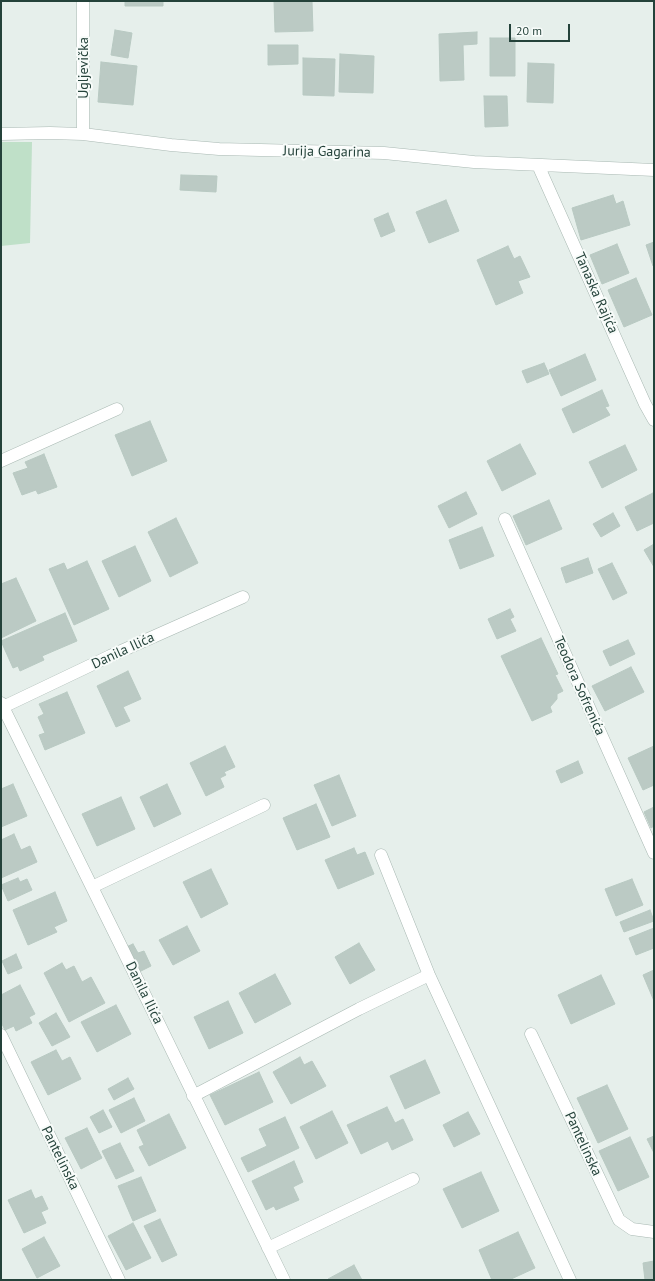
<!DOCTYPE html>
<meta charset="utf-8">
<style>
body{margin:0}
#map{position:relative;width:655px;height:1281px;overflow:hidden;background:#e6efeb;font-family:"PT Sans",sans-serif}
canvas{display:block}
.frame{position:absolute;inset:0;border:2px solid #24423a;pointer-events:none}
.scale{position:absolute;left:509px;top:24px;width:61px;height:18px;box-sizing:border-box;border:2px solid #24423a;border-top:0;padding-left:5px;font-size:12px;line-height:14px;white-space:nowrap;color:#24423a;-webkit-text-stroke:3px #f7fbf9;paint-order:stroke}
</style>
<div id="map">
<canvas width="655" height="1281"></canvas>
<div class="frame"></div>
<div class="scale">20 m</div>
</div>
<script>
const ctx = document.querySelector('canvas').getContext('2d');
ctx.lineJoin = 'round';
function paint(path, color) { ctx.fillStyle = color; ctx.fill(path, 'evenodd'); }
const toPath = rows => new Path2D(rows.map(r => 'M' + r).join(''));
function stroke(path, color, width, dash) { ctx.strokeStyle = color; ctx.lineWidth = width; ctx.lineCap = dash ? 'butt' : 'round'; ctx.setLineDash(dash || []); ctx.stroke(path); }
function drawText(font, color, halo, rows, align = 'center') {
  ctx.font = font + ' "PT Sans",sans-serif'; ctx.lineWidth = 4; ctx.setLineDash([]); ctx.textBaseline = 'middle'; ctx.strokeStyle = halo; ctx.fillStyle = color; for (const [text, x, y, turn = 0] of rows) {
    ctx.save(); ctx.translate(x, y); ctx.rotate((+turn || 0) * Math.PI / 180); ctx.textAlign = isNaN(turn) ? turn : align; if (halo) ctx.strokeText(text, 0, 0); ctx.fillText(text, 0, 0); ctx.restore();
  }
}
paint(toPath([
 [1,142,32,142,30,243,1,246]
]), '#bfe0c8');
const building = toPath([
 [125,1,163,1,163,6,125,6,125,1],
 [274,1,312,1,313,31,275,32,274,1],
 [115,30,132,33,128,58,111,55,115,30],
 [477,32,477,44,463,45,464,80,440,81,439,34,477,32],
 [490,38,515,38,515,76,490,76,490,38],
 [268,45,298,45,298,64,268,65,268,45],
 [340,54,374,56,373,93,339,92,340,54],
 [303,58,335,59,334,96,303,95,303,58],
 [101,62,137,66,133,105,98,102,101,62],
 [528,63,554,64,553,103,527,102,528,63],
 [484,96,507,96,508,126,485,127,484,96],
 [181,175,217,176,216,192,180,190,181,175],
 [613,195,616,204,623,201,630,225,581,240,572,208,613,195],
 [446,200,459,231,429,243,416,212,446,200],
 [388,213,395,231,381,237,374,219,388,213],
 [654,242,654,266,653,266,646,245,654,242],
 [617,244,629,273,602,284,590,255,617,244],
 [508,246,514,259,520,256,530,277,518,281,523,293,496,305,477,260,508,246],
 [636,278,652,315,624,327,608,290,636,278],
 [585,354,596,380,561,396,549,370,585,354],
 [544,363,549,374,527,383,522,371,544,363],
 [602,390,609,406,605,407,610,415,573,433,562,409,602,390],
 [150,421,167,461,132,476,115,435,150,421],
 [520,444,536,474,502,491,487,461,520,444],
 [625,445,637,470,602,488,589,462,625,445],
 [44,454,57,487,38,494,36,490,22,495,13,473,28,468,25,462,44,454],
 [466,492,477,514,449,528,438,506,466,492],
 [653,493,654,523,637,531,625,507,653,493],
 [549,500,562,529,526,545,513,516,549,500],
 [613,513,620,526,601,537,593,524,613,513],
 [176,518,198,563,170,577,148,532,176,518],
 [482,527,494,556,460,569,449,540,482,527],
 [654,544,654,567,644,550,654,544],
 [135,546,151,581,119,597,102,561,135,546],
 [588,558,593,573,566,583,561,568,588,558],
 [87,561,109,609,74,625,49,569,64,563,67,570,87,561],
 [612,563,627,593,613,600,598,569,612,563],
 [16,578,36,621,1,638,1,584,16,578],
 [510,609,514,617,510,619,516,631,497,639,488,619,510,609],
 [65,613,77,641,42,656,44,660,20,671,18,666,13,668,1,641,65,613],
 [541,638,558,674,555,675,563,691,557,694,557,699,550,707,552,712,532,721,501,656,541,638],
 [628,640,635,654,610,666,603,651,628,640],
 [631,667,644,692,605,711,592,686,631,667],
 [128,671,141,699,123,707,130,721,116,727,97,686,128,671],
 [67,692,85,733,45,750,39,735,45,733,38,717,44,714,39,704,67,692],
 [225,746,235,767,224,772,226,775,220,778,224,787,206,796,190,763,225,746],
 [654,746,654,785,643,790,628,758,654,746],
 [578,761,583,773,561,783,556,771,578,761],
 [339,775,356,816,332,826,314,785,339,775],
 [13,784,27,816,1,827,1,789,13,784],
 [167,784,181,814,154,827,140,797,167,784],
 [121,797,135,829,97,846,82,814,121,797],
 [316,804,330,837,297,850,283,818,316,804],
 [654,807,654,826,651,828,644,812,654,807],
 [14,834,21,850,30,846,37,862,1,878,1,840,14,834],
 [354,848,357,855,365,852,374,874,338,889,325,860,354,848],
 [211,869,228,904,201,918,183,882,211,869],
 [18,878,20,882,27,879,32,890,8,901,1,885,18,878],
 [632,879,643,905,616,916,605,889,632,879],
 [55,892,67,921,54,927,57,932,28,945,13,910,55,892],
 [650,910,654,921,624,932,620,922,650,910],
 [187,926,200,951,173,965,159,940,187,926],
 [654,928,654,948,636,955,629,938,654,928],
 [359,943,375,970,350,984,335,957,359,943],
 [133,944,138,953,144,951,151,966,139,972,126,947,133,944],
 [16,954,22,968,8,974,2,961,16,954],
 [62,963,66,970,74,966,82,982,91,977,105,1003,69,1022,44,973,62,963],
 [654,970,654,1001,643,975,654,970],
 [275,974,291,1004,255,1023,239,993,275,974],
 [601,975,615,1004,571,1024,558,995,601,975],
 [20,985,35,1014,29,1017,32,1023,16,1031,14,1026,5,1030,1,1022,1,995,20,985],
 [228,1001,243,1033,209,1049,194,1017,228,1001],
 [116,1005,131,1034,97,1052,81,1022,116,1005],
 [56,1013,70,1037,52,1046,39,1023,56,1013],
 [56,1050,62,1061,70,1057,81,1079,48,1095,31,1062,56,1050],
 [300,1057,304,1065,312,1061,326,1086,291,1104,273,1072,300,1057],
 [425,1060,440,1093,405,1109,390,1076,425,1060],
 [259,1072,273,1102,225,1125,210,1095,259,1072],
 [128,1078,134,1089,114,1100,108,1089,128,1078],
 [607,1085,628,1129,598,1143,577,1098,607,1085],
 [134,1098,145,1121,121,1133,109,1110,134,1098],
 [387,1107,395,1123,403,1119,413,1140,392,1150,388,1141,361,1154,347,1125,387,1107],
 [103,1110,112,1127,99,1133,90,1117,103,1110],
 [332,1111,348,1143,316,1159,300,1127,332,1111],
 [468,1112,480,1134,454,1147,443,1125,468,1112],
 [169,1114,186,1148,149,1166,139,1147,144,1145,137,1130,169,1114],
 [285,1117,299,1148,248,1172,241,1158,267,1146,259,1129,285,1117],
 [87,1128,102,1158,81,1169,65,1138,87,1128],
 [654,1136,654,1153,647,1139,654,1136],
 [630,1137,649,1177,618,1191,599,1151,630,1137],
 [120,1143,134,1171,116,1179,102,1151,120,1143],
 [294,1161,303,1182,293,1187,299,1200,276,1210,274,1206,266,1210,252,1181,294,1161],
 [481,1172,499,1211,462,1228,443,1189,481,1172],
 [141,1177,156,1211,133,1221,118,1186,141,1177],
 [31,1190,35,1199,42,1196,48,1209,41,1212,46,1223,24,1233,8,1200,31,1190],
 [160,1219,177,1255,162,1262,144,1226,160,1219],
 [133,1223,151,1258,126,1270,108,1236,133,1223],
 [518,1232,535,1268,509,1280,492,1280,479,1250,518,1232],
 [44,1237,60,1266,37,1278,22,1249,44,1237],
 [654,1261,654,1280,645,1280,643,1263,654,1261],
 [354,1265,362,1280,328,1280,328,1279,354,1265]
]);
paint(building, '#bbcac4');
stroke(building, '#b8c9c2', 1);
const minor = toPath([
 [1,134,50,133,83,134,171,145,219,149,384,153,474,162,654,170],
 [83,134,83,1],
 [538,165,645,404,654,420],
 [1,461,117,409],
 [505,519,654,853],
 [1,703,118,940,284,1280],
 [3,707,110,656,243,597],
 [381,855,429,975,570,1280],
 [92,887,264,805],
 [531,1034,619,1220,632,1229,654,1232],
 [1,1035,119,1280],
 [193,1096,359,1009,429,975],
 [268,1248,413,1179]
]);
stroke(minor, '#a8b8b2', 13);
stroke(minor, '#fff', 12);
drawText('14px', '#24423a', '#f7fbf9', [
 ["Ugljevička",84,68,-90],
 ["Jurija Gagarina",327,152,1],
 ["Tanaska Rajića",596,293,66],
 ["Danila Ilića",123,651,-25],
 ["Teodora Sofrenića",579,686,66],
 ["Danila Ilića",144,993,64],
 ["Pantelinska",583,1144,65],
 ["Pantelinska",60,1158,64]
]);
</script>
